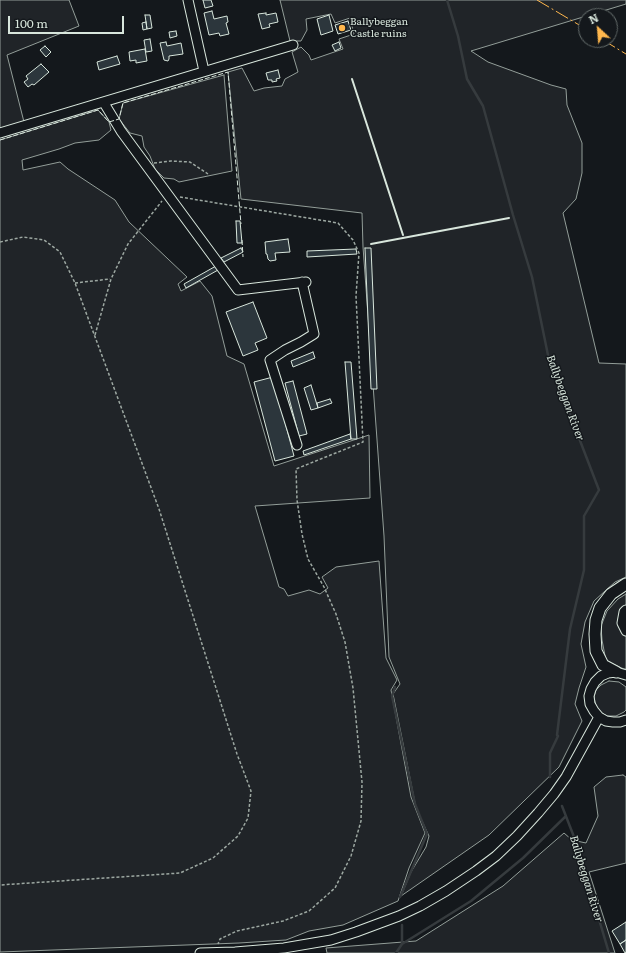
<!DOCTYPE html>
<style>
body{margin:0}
#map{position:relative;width:626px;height:953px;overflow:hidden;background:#14181c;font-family:Literata,serif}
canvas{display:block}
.north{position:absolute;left:578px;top:8px;width:40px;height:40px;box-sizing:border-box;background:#14181c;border:1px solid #626a69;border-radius:50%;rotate:334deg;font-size:11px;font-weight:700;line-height:16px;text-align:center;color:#d8e6dc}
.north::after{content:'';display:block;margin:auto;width:14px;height:18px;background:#ffb74d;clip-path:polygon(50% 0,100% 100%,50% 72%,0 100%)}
.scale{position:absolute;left:8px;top:16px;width:116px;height:18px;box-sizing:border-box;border:2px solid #d8e6dc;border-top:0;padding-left:5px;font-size:12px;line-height:14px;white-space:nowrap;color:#d8e6dc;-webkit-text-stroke:3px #14181c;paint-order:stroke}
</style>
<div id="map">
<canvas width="626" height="953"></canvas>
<div class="north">N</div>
<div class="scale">100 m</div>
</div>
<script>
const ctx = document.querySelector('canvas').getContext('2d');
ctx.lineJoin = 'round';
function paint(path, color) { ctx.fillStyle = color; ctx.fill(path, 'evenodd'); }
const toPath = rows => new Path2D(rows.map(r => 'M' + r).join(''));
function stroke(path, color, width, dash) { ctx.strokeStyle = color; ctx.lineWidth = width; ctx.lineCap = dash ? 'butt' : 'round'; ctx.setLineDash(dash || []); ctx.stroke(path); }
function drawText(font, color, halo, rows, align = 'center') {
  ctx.font = font + ' Literata,serif'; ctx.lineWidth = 3; ctx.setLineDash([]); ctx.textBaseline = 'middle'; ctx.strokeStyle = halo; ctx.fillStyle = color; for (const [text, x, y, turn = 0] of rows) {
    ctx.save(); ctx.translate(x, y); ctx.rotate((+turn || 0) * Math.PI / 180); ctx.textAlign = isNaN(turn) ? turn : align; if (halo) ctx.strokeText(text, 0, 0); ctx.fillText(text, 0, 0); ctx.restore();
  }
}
const green = toPath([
 [0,0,69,0,79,26,7,55,24,122,0,129,0,0],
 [280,0,626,0,626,4,471,51,488,62,551,85,566,89,567,105,582,143,582,173,576,199,563,213,599,363,626,364,626,577,615,582,594,601,585,622,581,644,586,667,579,688,575,704,582,721,559,767,489,835,401,896,411,872,426,847,429,836,416,808,393,694,400,684,389,657,384,536,363,247,362,213,241,199,228,72,242,68,254,91,264,88,282,86,285,79,298,72,292,52,301,47,309,55,311,60,343,49,339,39,354,34,350,18,335,23,331,14,306,19,307,30,301,41,290,41,280,0],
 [224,75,232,171,179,182,174,179,164,178,155,169,150,156,144,147,142,136,130,133,119,119,123,103,224,75],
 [98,110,109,122,111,130,99,140,75,143,59,149,22,160,23,170,60,162,68,169,115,200,129,222,187,277,178,284,181,291,200,281,212,296,227,356,244,364,274,466,369,435,370,498,255,506,279,587,284,589,288,596,309,590,320,594,328,588,322,577,336,567,379,561,386,658,397,680,391,690,411,797,425,833,409,868,398,901,343,925,309,931,286,940,239,943,0,952,0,140,98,110],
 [626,594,626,669,624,669,606,661,602,640,601,626,607,611,618,599,626,594],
 [609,681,619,682,626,687,626,710,624,712,616,716,607,716,602,713,596,706,594,697,596,690,601,685,609,681],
 [623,775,626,777,626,863,589,872,615,953,327,953,326,948,416,941,503,886,564,833,572,840,586,843,598,816,594,787,606,777,623,775]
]);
paint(green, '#202428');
stroke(green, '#939e99', 1);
stroke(toPath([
 [447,0,458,36,467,79,483,106,513,215,532,277,549,360,599,490,584,516,584,570,570,629,557,735,558,736,550,753,550,777],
 [395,687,392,696,415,804,427,834,400,897],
 [562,806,576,842,609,953],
 [402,944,471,901,523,858,566,816],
 [396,953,402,944,402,925]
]), '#363b3e', 2.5);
const building = toPath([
 [203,0,211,0,213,6,205,8,203,0],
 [212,11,214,19,227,16,228,22,226,23,229,34,220,36,219,33,209,35,204,13,212,11],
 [266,13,266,15,276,13,278,22,269,24,270,27,262,29,258,14,266,13],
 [145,15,150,15,152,28,147,29,145,15],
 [329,15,333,31,321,35,317,19,329,15],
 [348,21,351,30,338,34,335,25,348,21],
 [146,22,147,29,143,30,142,23,146,22],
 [176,31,177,36,170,38,169,32,176,31],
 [150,39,152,51,146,52,144,40,150,39],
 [166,42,167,46,181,43,183,54,169,56,169,59,168,61,164,60,160,43,166,42],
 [339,42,341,48,335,51,332,45,339,42],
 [45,46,51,52,46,57,40,50,45,46],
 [145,49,147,61,136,63,136,60,130,61,129,52,145,49],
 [117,56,120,64,99,70,97,62,117,56],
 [41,64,49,72,34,85,32,84,28,87,24,82,28,79,26,76,41,64],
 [278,70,280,78,276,79,277,81,272,82,272,80,268,80,266,73,278,70],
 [236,221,240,221,242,243,237,243,236,221],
 [288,239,290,252,275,253,276,260,270,261,268,259,267,254,266,254,265,242,288,239],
 [241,248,243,252,224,262,221,258,241,248],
 [365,248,371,248,377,389,371,389,365,248],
 [356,249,357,254,307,257,307,251,356,249],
 [216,266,218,270,186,288,184,284,216,266],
 [253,302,267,338,255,343,258,350,243,356,226,312,253,302],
 [313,352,315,358,293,367,291,361,313,352],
 [345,362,351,362,357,439,351,439,345,362],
 [273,377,294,456,275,461,254,382,273,377],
 [293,381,307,434,299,436,285,383,293,381],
 [311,385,318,408,311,410,304,388,311,385],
 [330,399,332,403,318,408,317,403,330,399],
 [350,434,351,439,304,455,303,451,350,434],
 [626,922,626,940,620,944,612,931,626,922],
 [626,940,626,952,625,953,620,944,626,940]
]);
paint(building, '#2c363c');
stroke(building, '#d8e6dc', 1);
const minor = toPath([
 [188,0,204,71],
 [104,103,121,131,238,290,306,282],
 [0,133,293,45],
 [297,445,270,360,285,350,301,342,314,334,302,282],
 [626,610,624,612,622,623,626,631],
 [626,675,616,672,608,673,601,676,595,682,591,689,589,696,590,704,594,711,599,717,606,721,613,722,620,722,626,720],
 [200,953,235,952,284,948,331,940,356,932,399,916,420,906,446,891,476,871,496,856,517,836,538,813,554,794,566,777,599,717]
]);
const major = toPath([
 [616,672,603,665,596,651,595,634,596,620,600,608,611,594,626,584]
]);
stroke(minor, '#d8e6dc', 11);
stroke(major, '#d8e6dc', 13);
stroke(toPath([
 [154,163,171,161,190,162,208,174],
 [180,197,338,223,353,240,359,253,356,296,363,442,296,469,297,500,302,534,308,559,324,587,336,614,345,642,353,688,362,782,361,821,351,856,335,888,309,911,283,921,237,931,220,939,218,944],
 [0,242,23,237,44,240,60,252,75,283,159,509,237,754,251,791,248,818,238,836,213,858,180,873,0,885],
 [75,283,110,279],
 [95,335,111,279,128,244,162,201]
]), '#9da8a2', 1.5, [3, 2]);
stroke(minor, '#14181c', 9);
stroke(major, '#14181c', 11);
stroke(toPath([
 [0,140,98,110,109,122,119,119,123,103,228,72,241,224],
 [242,240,243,257]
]), '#d8e6dc', 1, [5, 2]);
stroke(toPath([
 [352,79,403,235],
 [371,244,509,218]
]), '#d8e6dc', 2);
stroke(toPath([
 [537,0,586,29],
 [603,40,626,54]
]), '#ffb74d', 1, [14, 3, 2, 3]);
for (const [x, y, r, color] of [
 [342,28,4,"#ffb74d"]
]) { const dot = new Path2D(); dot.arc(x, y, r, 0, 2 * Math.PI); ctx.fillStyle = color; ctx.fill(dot); stroke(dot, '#14181c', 1.5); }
drawText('10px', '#d8e6dc', '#14181c', [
 ["Ballybeggan",350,22],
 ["Castle ruins",350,34]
], 'left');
drawText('italic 11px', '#d8e6dc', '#14181c', [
 ["Ballybeggan River",565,398,70],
 ["Ballybeggan River",586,879,73]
]);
</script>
